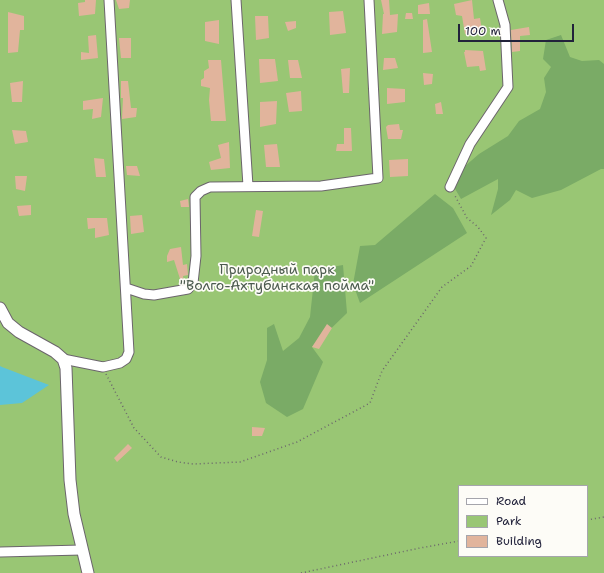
<!DOCTYPE html>
<meta charset="utf-8">
<style>
body{margin:0}
#map{position:relative;width:604px;height:573px;overflow:hidden;background:#f3e1c6;font-family:"Shantell Sans",sans-serif}
canvas{display:block}
.legend{position:absolute;left:458px;top:485px;width:130px;height:72px;box-sizing:border-box;background:#fdfcf7;border:1px solid #a5a5ac;margin:0;padding:5px 7px;list-style:none;font-size:12px;color:#22223b}
.legend li{display:flex;align-items:center;gap:8px;height:20px}
.legend b{width:20px;border:1px solid #a5a5ac}
.scale{position:absolute;left:458px;top:24px;width:116px;height:18px;box-sizing:border-box;border:2px solid #22223b;border-top:0;padding-left:5px;font-size:12px;line-height:14px;white-space:nowrap;color:#22223b;-webkit-text-stroke:3px #fdfcf7;paint-order:stroke}
</style>
<div id="map">
<canvas width="604" height="573"></canvas>
<ul class="legend">
<li><b style="height:5px;background:#fff"></b>Road</li>
<li><b style="height:11px;background:#99c674"></b>Park</li>
<li><b style="height:11px;background:#e1b49c"></b>Building</li>
</ul>
<div class="scale">100 m</div>
</div>
<script>
const ctx = document.querySelector('canvas').getContext('2d');
ctx.lineJoin = 'round';
function paint(path, color) { ctx.fillStyle = color; ctx.fill(path, 'evenodd'); }
const toPath = rows => new Path2D(rows.map(r => 'M' + r).join(''));
function stroke(path, color, width, dash) { ctx.strokeStyle = color; ctx.lineWidth = width; ctx.lineCap = dash ? 'butt' : 'round'; ctx.setLineDash(dash || []); ctx.stroke(path); }
function drawText(font, color, halo, rows, align = 'center') {
  ctx.font = font + ' "Shantell Sans",sans-serif'; ctx.lineWidth = 3.5; ctx.setLineDash([]); ctx.textBaseline = 'middle'; ctx.strokeStyle = halo; ctx.fillStyle = color; for (const [text, x, y, turn = 0] of rows) {
    ctx.save(); ctx.translate(x, y); ctx.rotate((+turn || 0) * Math.PI / 180); ctx.textAlign = isNaN(turn) ? turn : align; if (halo) ctx.strokeText(text, 0, 0); ctx.fillText(text, 0, 0); ctx.restore();
  }
}
paint(toPath([
 [0,0,604,0,604,573,0,573],
 [459,486,587,486,587,556,459,556]
]), '#99c674');
paint(toPath([
 [561,35,570,57,582,61,599,60,604,64,604,169,601,169,561,190,532,198,516,190,510,200,491,215,498,189,498,179,461,199,454,187,457,173,479,154,508,136,519,121,540,109,546,92,544,78,551,67,543,59,546,40],
 [435,194,453,208,467,233,360,303,353,284,360,246,375,245],
 [343,265,347,313,312,347,323,362,303,409,287,417,266,403,260,382,267,360,267,328,274,324,283,351,299,338,310,317,315,270]
]), '#7aab66');
paint(toPath([
 [0,366,2,367,49,385,22,403,0,405]
]), '#5cc4d9');
paint(toPath([
 [85,0,96,0,95,14,79,16,78,3,85,2],
 [116,0,130,0,129,8,119,9],
 [381,0,389,0,390,15,398,14,397,32,382,34,383,14,384,14],
 [472,0,474,19,480,18,482,31,465,34,462,16,456,15,454,4],
 [429,3,430,14,418,14,418,5],
 [343,11,346,33,330,35,329,12],
 [8,12,24,16,24,30,20,30,18,52,8,53],
 [406,13,412,13,413,19,405,19],
 [255,16,268,16,269,38,256,40],
 [427,19,432,52,423,53,423,20],
 [219,20,219,44,205,41,205,22],
 [296,21,296,28,288,31,285,22],
 [529,27,530,35,520,36,520,51,512,52,511,30],
 [96,35,98,58,81,60,81,52,89,53,88,36],
 [119,38,131,38,131,58,121,58],
 [465,50,483,51,486,70,480,71,479,66,467,67,464,52,465,52],
 [384,58,395,58,398,68,383,70],
 [259,59,275,59,278,81,260,83],
 [208,60,221,60,226,121,211,121,209,100,210,88,201,86,201,80,204,78,204,71,209,68],
 [288,60,298,60,302,78,290,78],
 [350,68,349,93,343,93,341,69],
 [423,73,433,74,432,84,424,85],
 [23,81,22,102,12,102,10,83],
 [121,81,128,81,131,108,137,108,136,117,122,119,123,98,121,98],
 [387,88,405,89,405,102,387,104],
 [301,91,302,111,289,112,286,93],
 [103,98,101,117,92,119,93,109,83,110,83,101],
 [277,101,276,124,260,127,260,102],
 [441,102,443,114,436,114,435,104],
 [399,124,400,130,403,130,401,139,388,139,386,127,388,125],
 [344,128,351,128,352,151,336,151,337,144,344,144],
 [12,130,26,131,28,142,15,144],
 [229,142,230,168,211,170,209,162,221,158,218,145],
 [277,144,280,167,266,167,264,145],
 [94,158,104,159,106,177,96,177],
 [408,159,408,176,390,177,389,160],
 [126,166,137,166,140,176,127,175],
 [15,176,27,176,25,191,16,189],
 [188,199,189,207,181,207,180,201],
 [31,205,31,215,19,216,17,206],
 [256,210,263,211,259,237,252,236],
 [142,215,144,232,131,234,130,216],
 [87,218,107,218,109,235,95,238,95,228,88,229],
 [181,247,183,265,187,264,188,275,183,276,184,282,181,282,174,260,167,262,167,256,170,249],
 [327,324,332,328,319,349,312,347],
 [252,427,265,428,262,436,252,436],
 [128,444,132,448,117,462,114,458]
]), '#e1b49c');
const minor = toPath([
 [236,0,248,186],
 [450,187,470,144,508,87,505,25,498,0],
 [126,288,144,294,154,295,188,289,193,283,196,256,195,197,201,191,210,187,321,186,378,178,369,0],
 [63,359,103,367,120,363,126,359,129,352,109,0],
 [0,552,82,550]
]);
const tertiary = toPath([
 [0,308,8,323,19,332,55,352,63,359,66,368,70,480,74,514,88,573]
]);
stroke(minor, '#6b656c', 11);
stroke(tertiary, '#6b656c', 13);
stroke(toPath([
 [106,374,134,428,161,457,178,462,193,464,240,462,297,442,370,403,382,371,442,287,471,266,486,238,478,227,467,218,454,194],
 [587,520,604,517],
 [301,573,420,548,459,541]
]), '#6b656c', 1.5, [1, 3]);
stroke(minor, '#fff', 9);
stroke(tertiary, '#fff', 11);
drawText('14px', '#4c5b4f', '#fdfcf7', [
 ["Природный парк",277,270],
 ["\"Волго-Ахтубинская пойма\"",277,286]
]);
</script>
